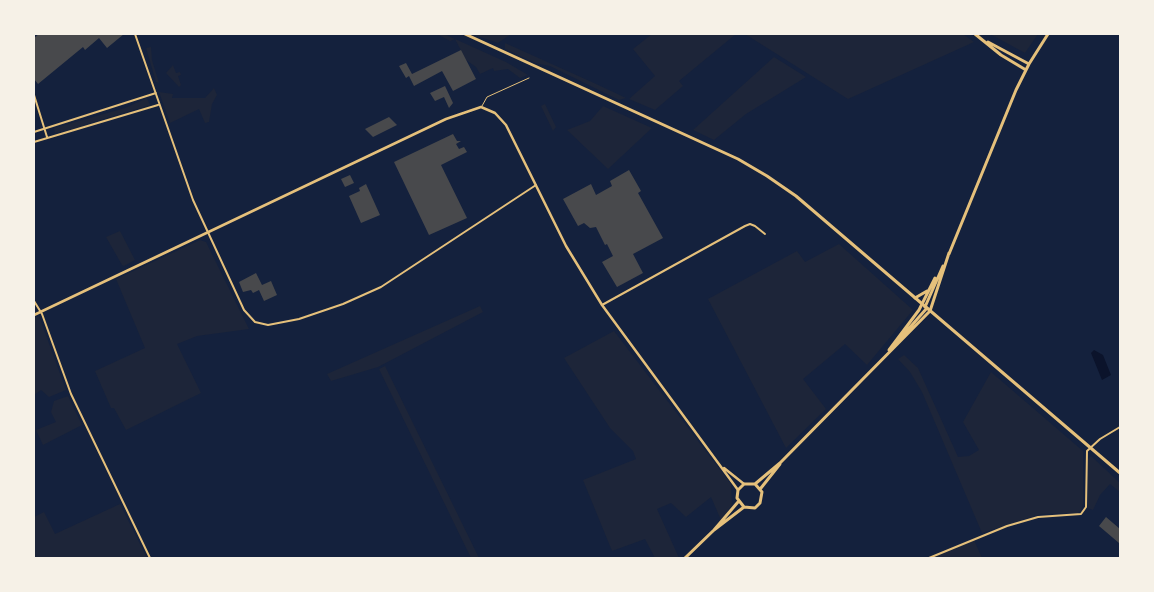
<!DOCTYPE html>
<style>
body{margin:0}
#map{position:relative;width:1154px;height:592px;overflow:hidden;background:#14213d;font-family:"Roboto Serif",serif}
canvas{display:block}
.frame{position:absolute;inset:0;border:35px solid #f6f1e7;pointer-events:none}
</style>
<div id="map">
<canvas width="1154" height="592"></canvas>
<div class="frame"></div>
</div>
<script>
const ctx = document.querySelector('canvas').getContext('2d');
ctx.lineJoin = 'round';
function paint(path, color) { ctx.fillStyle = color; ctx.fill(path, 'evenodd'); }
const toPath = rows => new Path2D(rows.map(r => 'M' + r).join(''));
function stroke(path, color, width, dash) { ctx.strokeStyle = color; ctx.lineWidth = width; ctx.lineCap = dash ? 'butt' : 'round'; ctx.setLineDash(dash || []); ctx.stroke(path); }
paint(toPath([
 [437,34,444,34,506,62,528,75,520,78,508,69,494,71,493,68,480,74,476,67,466,60,455,39,450,41],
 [471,34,511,34,498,43],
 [652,34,736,34,679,81,683,86,655,110,629,99,655,76,633,49],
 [745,34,963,34,974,42,848,99],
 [990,34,1038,34,1025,53],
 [505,43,594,83,626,98,619,100,550,66,535,63,505,49],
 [151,47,152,60,159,83,156,82,146,48],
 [774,57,806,77,746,114,714,140,693,130],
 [173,65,176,73,180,72,181,75,178,76,181,85,179,87,166,73],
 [214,88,217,95,212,104,209,122,205,123,199,109,170,123,159,92,173,94,172,98,205,98],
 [147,98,150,105,84,125,82,127,55,133,54,128,125,108],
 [545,104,556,127,553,131,541,106],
 [603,106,652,128,608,169,567,130,590,121],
 [120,231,135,260,124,266,122,265,106,237],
 [200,240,206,242,249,329,197,336,177,344,201,393,126,430,114,408,111,408,95,371,145,348,116,279],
 [839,244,913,310,867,365,845,344,803,379,826,409,786,448,708,299,797,251,805,262],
 [480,306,483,312,378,367,331,381,327,374],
 [39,316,66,390,49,397,41,390,34,395,34,318],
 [614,331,731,484,732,505,721,520,711,497,686,517,671,503,657,509,679,558,655,558,645,539,612,551,583,480,636,459,633,451,610,428,564,358],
 [904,355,918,368,958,457,969,456,979,450,963,422,991,372,1083,451,1083,504,1081,511,1078,513,1041,514,982,533,922,392,910,372,898,359],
 [385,366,479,558,471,558,379,369],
 [68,396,82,425,43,445,36,430,56,422,51,412,54,401],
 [1091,456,1120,483,1120,492,1110,484,1100,495,1093,510,1088,508,1088,459],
 [120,504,147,558,34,558,34,517,44,512,55,534],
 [974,540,982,558,933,558]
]), '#1d2539');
paint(toPath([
 [1094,350,1103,355,1111,375,1102,380,1091,353]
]), '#0b132b');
paint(toPath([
 [39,34,124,34,107,48,99,38,85,50,83,47,38,84,34,79,34,38],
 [461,50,476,79,453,91,442,71,414,86,409,76,406,78,399,66,406,63,412,74],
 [445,86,453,103,449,108,444,97,435,101,430,93],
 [389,117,397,125,373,137,365,129],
 [453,134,457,141,461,141,456,144,459,149,464,147,467,152,441,165,467,218,429,235,394,162],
 [629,170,641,191,638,193,663,238,633,254,643,273,617,287,602,262,613,256,607,244,605,245,596,227,590,228,584,223,578,226,563,199,591,184,596,195,612,186,610,181],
 [350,175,354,183,345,187,341,179],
 [366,184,380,215,361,223,349,196,360,191,359,188],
 [256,273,262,285,271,281,277,295,264,301,259,290,253,293,251,290,243,292,239,282],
 [1106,517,1120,529,1119,543,1099,526]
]), '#48494c');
stroke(toPath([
 [482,106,487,97,529,78]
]), '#e5c07b', 1);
stroke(toPath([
 [135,34,193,200,244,310,255,322,268,325,299,319,343,304,381,287,536,185],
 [34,95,47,137],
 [34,132,156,93],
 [34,142,158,105],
 [34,301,42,314,71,394,150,558],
 [602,305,745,226,750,224,755,226,765,234],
 [929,558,1007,526,1038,517,1081,514,1086,507,1087,451,1100,439,1120,427]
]), '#e5c07b', 2);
stroke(toPath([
 [34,315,446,119,481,107,495,113,506,125,566,246,602,305,738,490],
 [724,468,744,484]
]), '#e5c07b', 2.5);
stroke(toPath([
 [975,34,1001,55,1026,70],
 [988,42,1029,64],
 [949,254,1016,90,1029,64,1048,34],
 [915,298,927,291],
 [925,307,943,266],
 [897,342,927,308],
 [889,350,919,310,935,278],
 [755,484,780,463,930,311,949,253],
 [761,488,780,464],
 [714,530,744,507,755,508,760,503,762,492,755,484,744,484,738,490,737,498,744,507],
 [685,558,714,530,738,502]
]), '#e5c07b', 3);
stroke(toPath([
 [465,34,738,159,767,176,796,196,1120,473]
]), '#e5c07b', 3);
</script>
